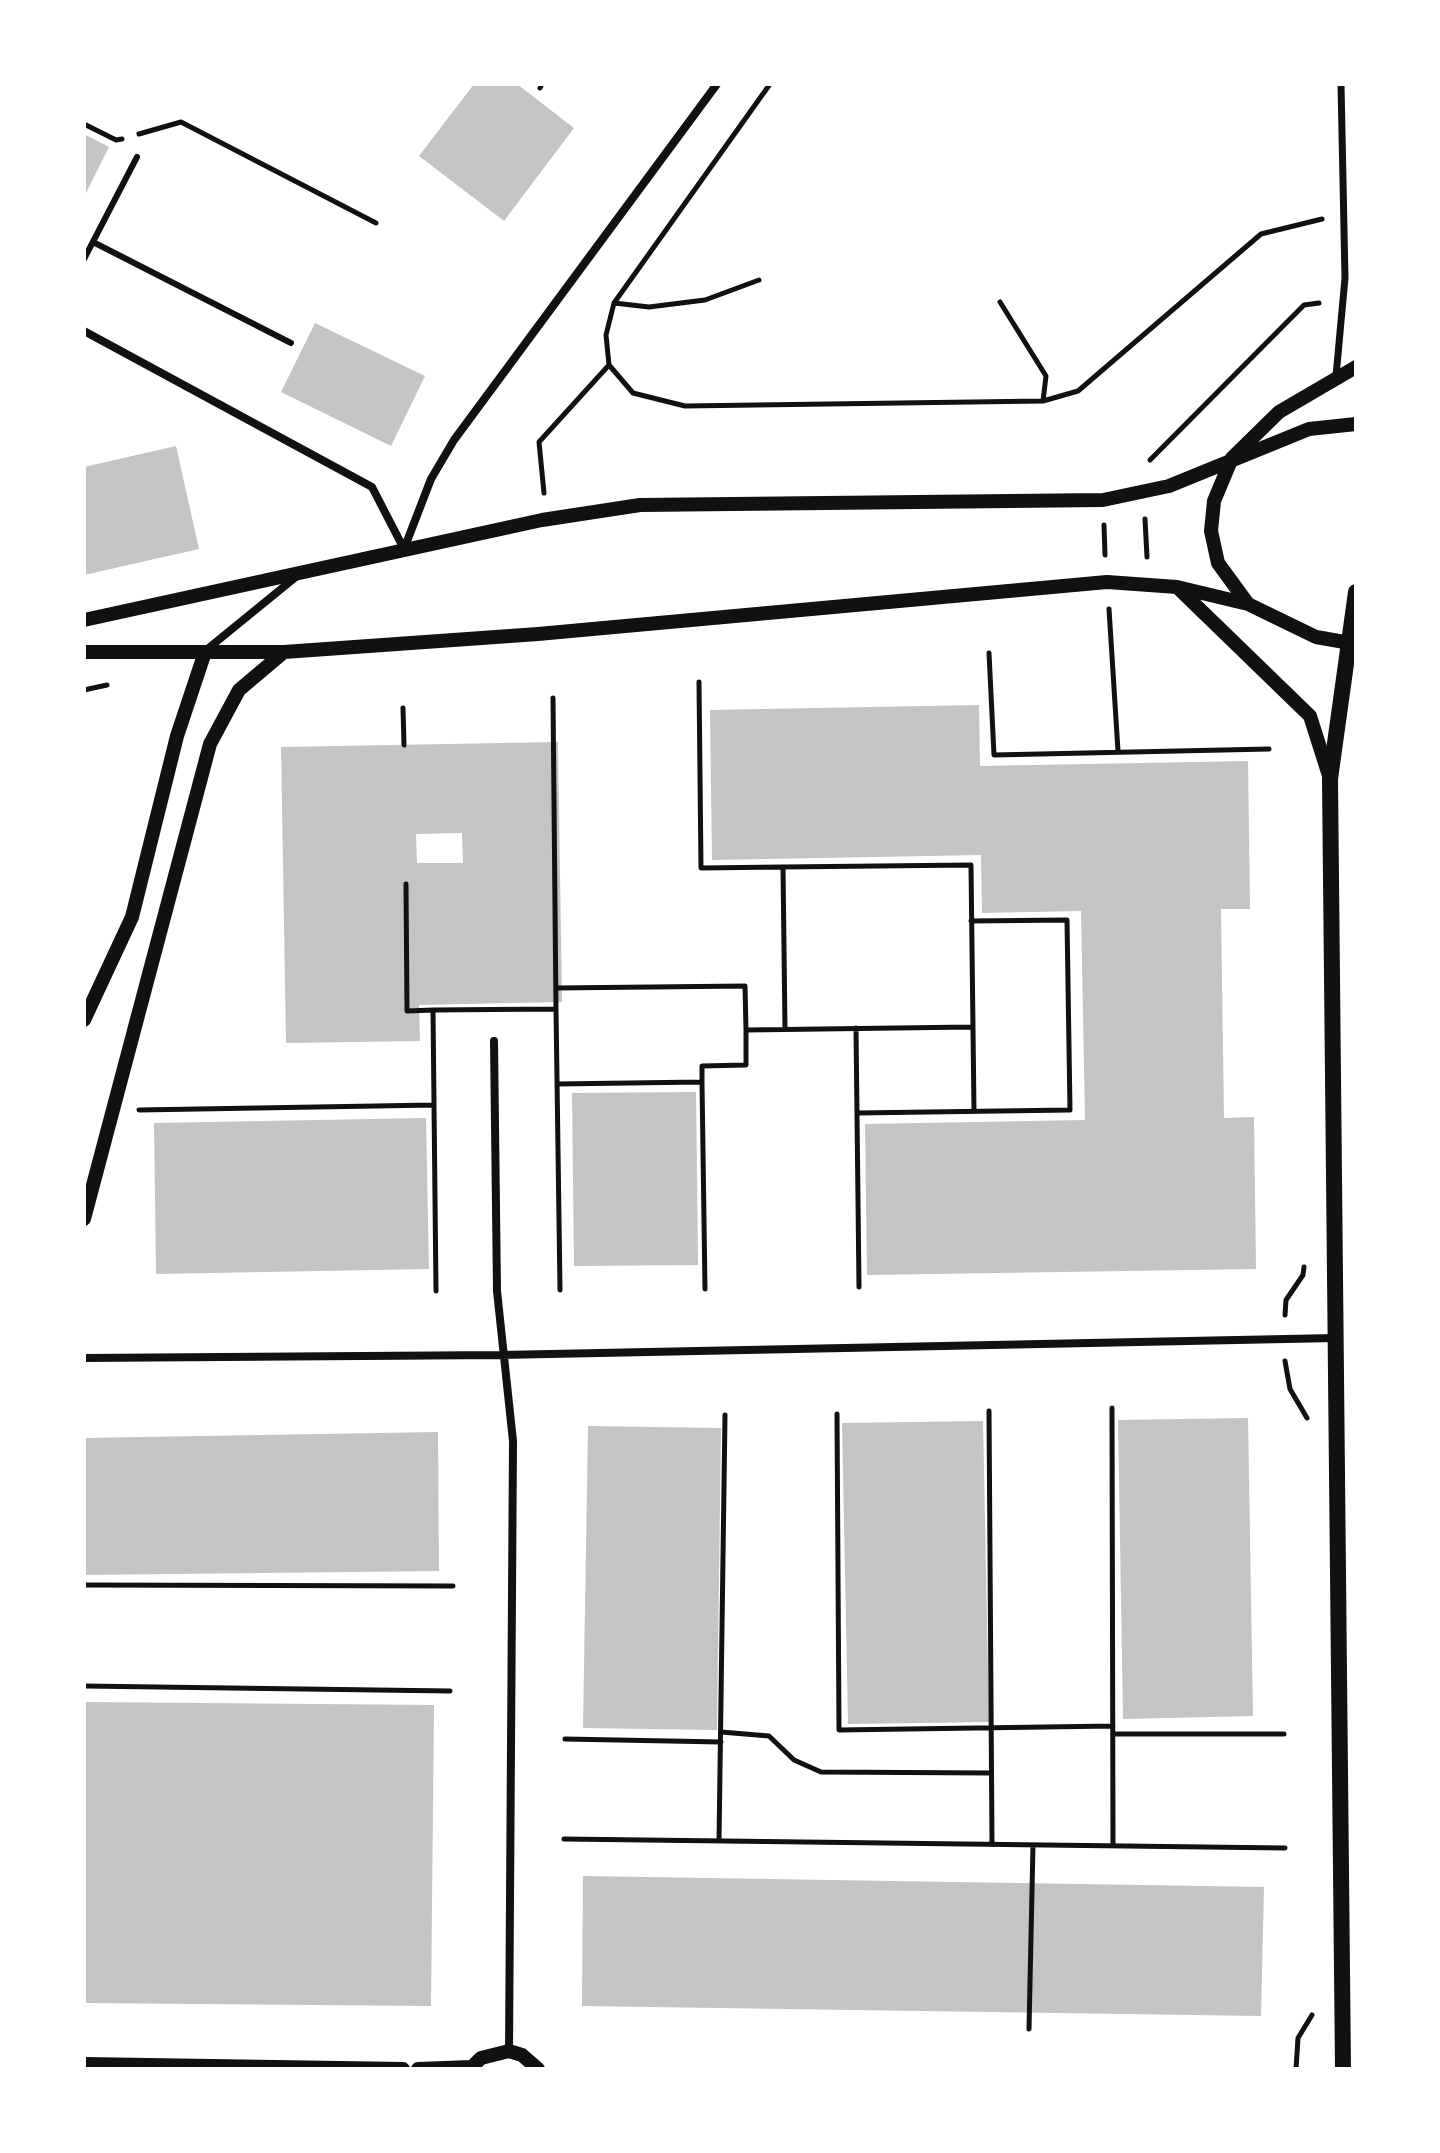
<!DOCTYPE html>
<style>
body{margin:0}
#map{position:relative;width:1440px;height:2153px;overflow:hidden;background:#fff;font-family:Literata,serif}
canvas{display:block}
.frame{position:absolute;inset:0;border:86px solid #fff;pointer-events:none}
</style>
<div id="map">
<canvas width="1440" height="2153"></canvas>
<div class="frame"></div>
</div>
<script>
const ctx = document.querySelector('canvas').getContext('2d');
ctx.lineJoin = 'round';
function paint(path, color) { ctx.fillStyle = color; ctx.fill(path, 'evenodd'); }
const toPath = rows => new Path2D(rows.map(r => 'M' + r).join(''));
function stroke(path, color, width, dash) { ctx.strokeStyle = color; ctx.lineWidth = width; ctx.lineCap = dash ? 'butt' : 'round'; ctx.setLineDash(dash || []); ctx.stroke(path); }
paint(toPath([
 [474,84,517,84,574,128,504,221,419,156],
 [84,134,109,147,84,197],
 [315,323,425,376,391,446,281,392],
 [176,446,199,549,84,575,84,467],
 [979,705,980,766,1248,761,1250,909,1221,909,1224,1118,1254,1117,1256,1269,867,1275,865,1124,1085,1120,1081,911,982,913,981,855,712,860,710,710],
 [558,742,562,1002,419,1005,420,1041,286,1043,281,747],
 [462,833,463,863,417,863,416,834],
 [696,1092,698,1265,574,1266,572,1093],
 [426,1118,429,1269,156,1274,154,1123],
 [1248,1418,1253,1716,1123,1719,1118,1420],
 [983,1421,989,1722,848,1724,842,1423],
 [588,1426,721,1428,717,1730,583,1728],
 [438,1432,439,1571,84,1575,84,1438],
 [84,1702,434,1705,431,2006,84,2003],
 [583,1876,1264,1887,1261,2016,582,2006]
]), '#c4c4c4');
stroke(toPath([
 [770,84,614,303,606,335,609,365,633,393,685,406,1043,401,1078,391,1261,234,1322,219],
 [540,88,542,84],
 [84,124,116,140,122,139],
 [139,134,181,122,376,223],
 [1000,302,1046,376,1043,401],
 [614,303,649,307,705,300,759,280],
 [1150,460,1304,305,1319,303],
 [544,493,539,442,609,365],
 [1145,519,1147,557],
 [1104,525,1105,555],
 [1109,609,1118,751],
 [989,653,994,755,1269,749],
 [699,682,701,868,783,867,785,1029],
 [84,690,107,685],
 [553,698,556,1009],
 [403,708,404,745],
 [783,867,971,865,974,1111],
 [406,884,407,1011,433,1010],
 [556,988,745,986,746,1030],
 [856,1028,859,1287],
 [702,1082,705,1289],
 [557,1084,702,1082,702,1066,746,1065,746,1030,972,1027],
 [139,1110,434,1105],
 [857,1113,1070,1110,1067,920,971,921],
 [436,1291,433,1010,556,1009,560,1290],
 [1285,1315,1286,1300,1303,1275,1304,1267],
 [1285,1361,1290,1389,1307,1418],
 [1112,1408,1113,1846],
 [989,1411,992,1844],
 [837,1414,839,1730,1113,1726],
 [84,1585,453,1586],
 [84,1686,450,1691],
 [721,1732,769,1736,794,1760,821,1772,991,1773],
 [1113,1734,1284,1734],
 [565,1739,721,1742],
 [564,1839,1285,1848],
 [719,1841,725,1415],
 [1029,2029,1033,1845],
 [1296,2069,1298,2038,1312,2015]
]), '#111', 5);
stroke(toPath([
 [93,242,291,343],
 [84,259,137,157]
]), '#111', 6);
stroke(toPath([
 [1336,376,1345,278,1341,84]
]), '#111', 7);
stroke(toPath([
 [84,331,372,487,404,549],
 [404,549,431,479,454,440,717,84],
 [205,651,297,576],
 [494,1041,497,1291,513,1441,509,2051],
 [84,1358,501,1355,1335,1338]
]), '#111', 8);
stroke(toPath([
 [1177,587,1310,716,1330,779],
 [1248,604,1218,563,1211,531,1214,501,1232,458,1279,412,1356,367],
 [84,620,542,520,640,505,1103,500,1169,486,1309,429,1356,424],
 [84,652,284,652,538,634,1107,582,1177,587,1248,604,1316,637,1356,644],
 [84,1020,132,917,177,736,205,652],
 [84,1219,210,744,239,690,284,652],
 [84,2064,403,2069],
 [418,2069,471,2067],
 [470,2069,481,2058,509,2051,522,2055,538,2069]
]), '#111', 14);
stroke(toPath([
 [1343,2069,1330,779,1356,592]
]), '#111', 16);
</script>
